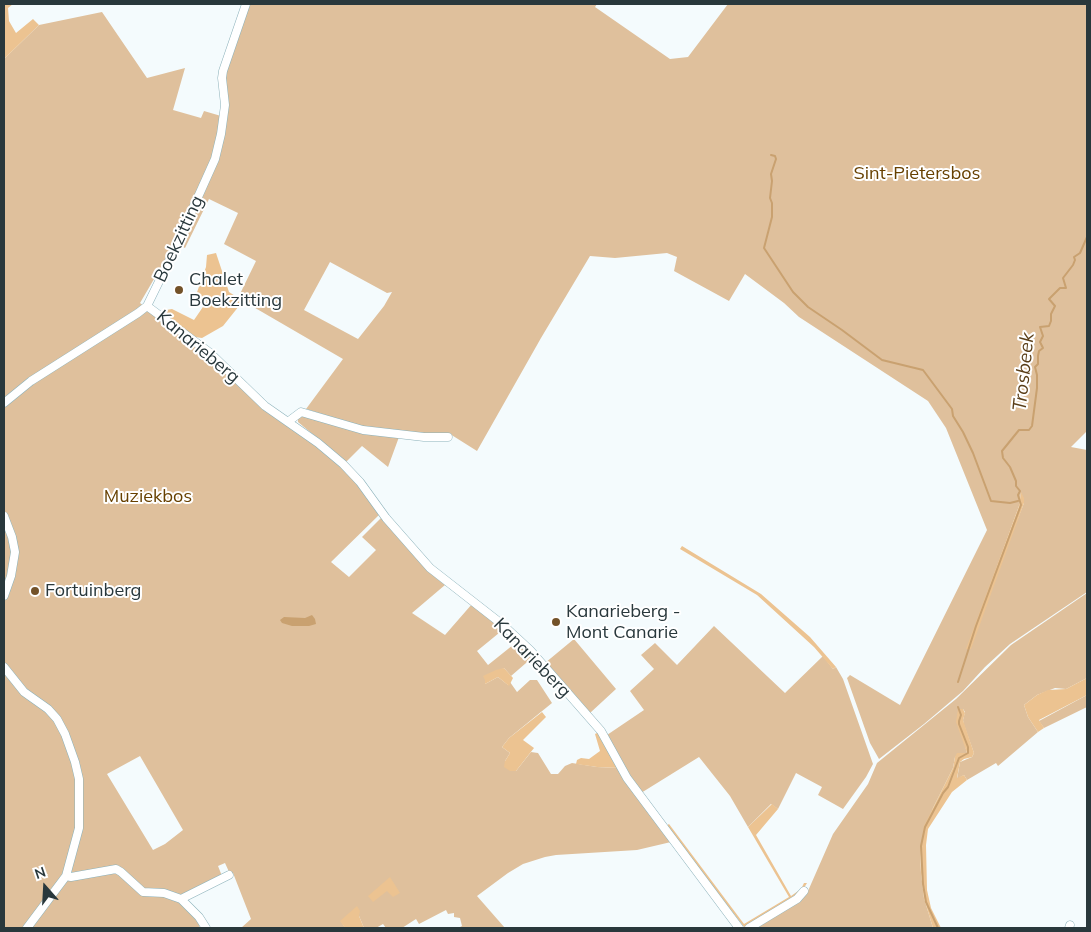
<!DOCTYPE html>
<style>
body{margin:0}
#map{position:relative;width:1091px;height:932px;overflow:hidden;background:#f4fbfd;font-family:Mulish,sans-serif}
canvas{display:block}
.frame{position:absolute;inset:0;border:5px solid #29383c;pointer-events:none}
.north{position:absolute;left:20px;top:862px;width:50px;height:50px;-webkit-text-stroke:4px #fff;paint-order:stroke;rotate:341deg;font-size:14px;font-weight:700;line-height:20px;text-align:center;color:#29383c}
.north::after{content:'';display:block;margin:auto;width:18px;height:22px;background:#29383c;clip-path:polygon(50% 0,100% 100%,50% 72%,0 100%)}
</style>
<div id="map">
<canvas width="1091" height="932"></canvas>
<div class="frame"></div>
<div class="north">N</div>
</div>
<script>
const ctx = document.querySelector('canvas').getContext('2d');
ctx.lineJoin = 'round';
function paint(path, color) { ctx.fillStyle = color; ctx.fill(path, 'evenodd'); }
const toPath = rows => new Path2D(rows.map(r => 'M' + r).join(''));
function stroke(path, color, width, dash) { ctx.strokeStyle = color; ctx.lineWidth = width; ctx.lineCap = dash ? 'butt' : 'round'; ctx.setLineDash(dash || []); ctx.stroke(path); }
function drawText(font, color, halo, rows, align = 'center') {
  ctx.font = font + ' Mulish,sans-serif'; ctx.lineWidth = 4; ctx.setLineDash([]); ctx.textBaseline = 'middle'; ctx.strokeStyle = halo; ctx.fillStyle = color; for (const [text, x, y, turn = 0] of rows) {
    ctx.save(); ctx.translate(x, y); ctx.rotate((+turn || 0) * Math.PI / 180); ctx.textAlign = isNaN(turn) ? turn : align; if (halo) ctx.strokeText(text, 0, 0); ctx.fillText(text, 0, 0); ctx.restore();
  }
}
paint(toPath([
 [248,4,597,4,595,7,670,59,688,57,728,4,1087,4,1087,431,1071,447,1087,450,1087,592,1010,644,985,667,963,691,924,724,879,759,870,743,847,678,850,675,900,705,987,530,946,428,928,401,799,317,784,303,745,274,729,301,674,271,677,257,667,253,615,258,590,256,541,338,477,451,450,434,419,433,375,429,353,424,306,409,343,359,238,298,256,261,224,244,238,213,209,199,185,248,175,243,140,303,205,352,359,481,380,514,331,562,349,577,376,550,362,537,382,517,435,577,445,585,412,613,445,635,472,604,501,627,499,633,477,651,488,665,518,641,533,657,511,676,504,668,485,680,485,684,498,677,508,685,510,682,517,692,530,680,537,680,552,703,509,738,502,747,510,753,505,761,516,771,531,752,538,753,551,774,558,774,565,766,572,763,597,767,619,768,671,842,637,850,556,855,545,857,523,864,508,873,477,896,505,928,458,928,462,926,460,918,454,917,454,913,448,914,446,910,419,924,416,919,402,928,386,928,383,924,376,928,364,928,359,916,341,921,345,928,241,928,251,919,233,873,230,874,225,863,218,866,222,876,181,897,162,894,179,900,202,925,197,928,4,928,4,59,39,25,102,12,147,78,185,68,173,110,201,118,204,111,221,116,224,102,228,101,226,87,226,71],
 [330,262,387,293,392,292,384,306,358,339,304,310],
 [1021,493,1024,503,967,649,1019,506],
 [140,756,183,830,165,844,153,850,107,774],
 [302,415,399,437,388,467,362,446,346,462,298,422,298,417],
 [1087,593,1087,678,1066,689,1055,688,1037,695,1024,705,1028,717,1038,732,998,766,996,763,967,780,964,775,957,779,960,762,972,757,974,753,964,725,963,720,965,712,963,709,963,738,967,753,955,757,953,768,933,808,920,849,921,873,924,898,933,928,753,928,804,897,808,891,833,834,868,784,877,763,956,699,1011,645],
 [714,626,785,693,823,656,833,669,836,667,843,679,873,764,866,777,843,809,818,795,822,787,796,773,778,809,771,804,748,827,730,796,699,757,641,793,629,777,607,735,644,710,630,691,654,669,641,655,655,643,677,665],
 [574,639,616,689,590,713,545,663],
 [1087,695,1087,707,1044,728,1039,721]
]), '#dfc09c');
paint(toPath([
 [4,4,13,4,8,8,9,21,16,33,33,19,39,25,4,59],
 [216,253,229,292,243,301,223,326,202,338,195,337,165,314,166,310,172,309,194,320,207,301,196,295,206,267,207,255],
 [1021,492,1024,498,1024,503,971,649,966,649,1019,506],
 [682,546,761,594,810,637,836,667,833,669,814,647,757,595,680,549],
 [504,668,513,678,509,686,498,677,485,684,485,680,483,676,496,670],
 [1087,678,1087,695,1039,720,1044,728,1038,732,1028,717,1024,705,1037,695,1048,690,1066,689],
 [958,709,963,709,965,713,963,720,974,753,972,757,964,759,960,762,957,778,964,775,967,780,952,792,928,829,926,845,927,890,931,908,941,928,933,928,924,898,921,873,920,849,924,826,953,768,955,757,957,753,967,753,956,722],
 [542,712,546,717,523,740,534,748,516,771,510,771,504,767,505,761,510,753,502,747,509,738],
 [599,732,619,768,597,767,576,764,577,760,581,758,589,759,600,751,595,734],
 [772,804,778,809,756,835,791,896,801,889,804,883,807,883,801,893,747,926,744,927,666,826,669,824,744,924,789,897,748,827],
 [390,877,400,893,393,897,387,891,373,902,368,896],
 [357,906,360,911,359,916,364,928,345,928,340,921]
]), '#ecc391');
paint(toPath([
 [312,615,315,619,316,624,309,626,292,626,282,623,280,620,284,617,305,618]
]), '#c9a170');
stroke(toPath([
 [771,155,775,156,776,159,771,174,772,181,770,198,772,203,772,217,764,248,793,292,808,307,842,330,882,360,923,370,952,409,953,416,963,432,973,453,991,501,1010,503,1018,501],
 [958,682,976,626,1021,505,1018,495,1020,491,1016,486,1016,481,1010,467,1003,458,1002,451,1019,430,1029,430,1032,426,1037,388,1037,375,1035,367,1038,364,1038,356,1039,351,1043,348,1040,342,1043,336,1040,327,1049,326,1051,321,1051,314,1055,306,1049,299,1060,288,1066,288,1063,278,1073,265,1075,260,1074,257,1080,253,1087,237],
 [938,928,926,902,923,884,921,846,925,827,943,793,948,787,959,758,968,753,968,747,959,724,959,721,961,715,958,707]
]), '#c9a170', 2);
const minor = toPath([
 [147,306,209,352,265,406,318,443,343,464,360,482,386,518,430,568,503,625,530,650,601,731,627,778,739,928],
 [4,403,31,381,138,313,147,306,172,255,215,159,221,134,225,105,222,78,223,71,246,4],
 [289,421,301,412,363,430,424,437,448,437],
 [4,516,12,537,15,552,11,576,4,596],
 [4,667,24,692,48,709,57,719,65,734,75,762,79,779,79,828,66,876,27,928],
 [66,876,71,877,116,869,121,872,143,892,164,893,181,899,199,917,206,928],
 [181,899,229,875],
 [749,928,797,899,804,891],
 [1069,928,1070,925]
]);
stroke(minor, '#8bb1ba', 9);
stroke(minor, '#fff', 8);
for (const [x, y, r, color] of [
 [179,290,5,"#735229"],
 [35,591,5,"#735229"],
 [556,622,5,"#735229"]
]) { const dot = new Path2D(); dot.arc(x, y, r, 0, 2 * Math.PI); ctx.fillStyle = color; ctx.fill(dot); stroke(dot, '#fff', 2); }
drawText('18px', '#674000', '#fff', [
 ["Sint-Pietersbos",917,174],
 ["Muziekbos",148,497]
]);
drawText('18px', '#29383c', '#fff', [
 ["Boekzitting",179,239,-65],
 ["Kanarieberg",198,347,40],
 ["Kanarieberg",532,658,46]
]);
drawText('18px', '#29383c', '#fff', [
 ["Chalet",189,280],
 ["Boekzitting",189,301],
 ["Fortuinberg",45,591],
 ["Kanarieberg -",566,612],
 ["Mont Canarie",566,633]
], 'left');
drawText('italic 19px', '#5a3e18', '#fff', [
 ["Trosbeek",1024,372,-84]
]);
</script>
